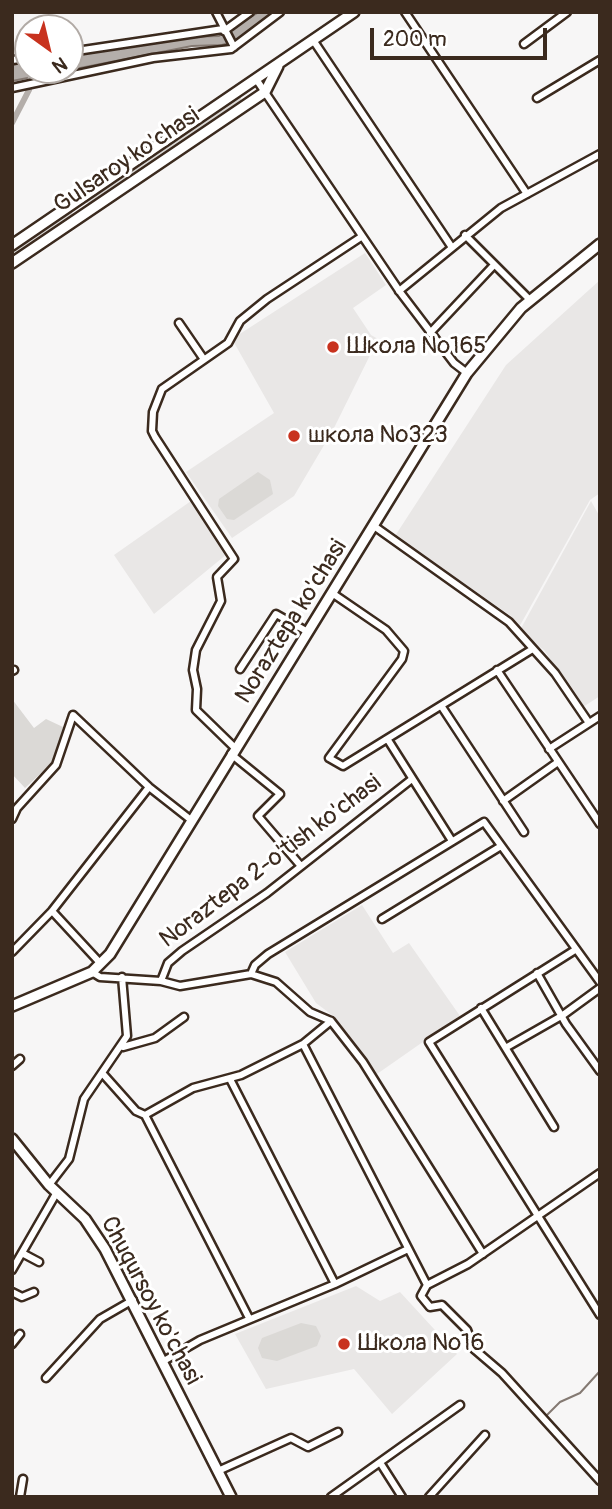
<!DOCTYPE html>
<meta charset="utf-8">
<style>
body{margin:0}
#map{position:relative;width:612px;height:1509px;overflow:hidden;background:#f7f6f6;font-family:Pangolin,sans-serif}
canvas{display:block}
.frame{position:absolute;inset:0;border:14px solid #3b2a1e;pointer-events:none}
.north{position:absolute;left:14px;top:14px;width:70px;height:70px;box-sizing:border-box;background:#fff;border:2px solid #b1aaa5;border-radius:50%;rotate:146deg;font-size:19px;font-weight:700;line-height:28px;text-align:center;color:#3b2a1e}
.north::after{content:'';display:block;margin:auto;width:24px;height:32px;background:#c8321e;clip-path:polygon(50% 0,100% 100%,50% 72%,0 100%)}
.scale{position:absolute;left:370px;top:28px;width:177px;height:32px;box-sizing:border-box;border:4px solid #3b2a1e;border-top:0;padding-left:9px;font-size:21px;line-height:24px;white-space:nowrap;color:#3b2a1e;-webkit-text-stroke:5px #fff;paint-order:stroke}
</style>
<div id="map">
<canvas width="612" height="1509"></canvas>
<div class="frame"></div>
<div class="north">N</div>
<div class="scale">200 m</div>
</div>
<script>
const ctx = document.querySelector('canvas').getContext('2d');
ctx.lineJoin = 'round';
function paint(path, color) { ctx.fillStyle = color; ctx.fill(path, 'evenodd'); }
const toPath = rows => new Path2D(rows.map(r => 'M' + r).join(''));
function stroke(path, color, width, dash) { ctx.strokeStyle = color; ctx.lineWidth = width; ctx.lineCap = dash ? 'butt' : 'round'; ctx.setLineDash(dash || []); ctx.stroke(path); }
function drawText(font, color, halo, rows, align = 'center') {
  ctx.font = font + ' Pangolin,sans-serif'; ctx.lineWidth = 6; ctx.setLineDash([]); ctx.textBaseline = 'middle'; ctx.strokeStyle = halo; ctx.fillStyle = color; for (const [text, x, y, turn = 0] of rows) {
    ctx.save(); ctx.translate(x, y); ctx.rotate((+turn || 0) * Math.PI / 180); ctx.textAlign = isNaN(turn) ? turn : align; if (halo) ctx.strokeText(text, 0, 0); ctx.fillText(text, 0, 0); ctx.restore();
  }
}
paint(toPath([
 [365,253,386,285,353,308,371,335,378,339,333,430,294,496,232,538,186,472,274,413,232,339],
 [600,280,600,493,590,500,518,629,511,616,395,536,506,365],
 [191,501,227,554,154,614,114,555],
 [591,501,600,517,600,696,583,707,544,650,519,632],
 [362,905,393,953,409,943,460,1016,377,1074,332,1015,316,1003,285,952],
 [356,1286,380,1301,400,1292,457,1354,392,1414,354,1369,266,1389,235,1334]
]), '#e9e7e6');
paint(toPath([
 [241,96,241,100,90,204,87,203,87,200],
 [72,211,73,215,12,258,12,252],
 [258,472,270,480,273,494,234,520,227,519,218,506,219,499],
 [12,699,34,728,46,719,63,727,53,762,25,788,12,774],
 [301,1323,316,1326,321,1336,317,1346,277,1361,262,1358,258,1348,262,1338]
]), '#dbd9d6');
const water = toPath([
 [259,12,273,12,235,41,222,45,192,46,70,70,70,56,179,37,219,36,259,12],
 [28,62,28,70,69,70,12,81,12,65,28,62]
]);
paint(water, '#b4aeaa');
stroke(water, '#847972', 2);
stroke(toPath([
 [544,1418,560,1402,580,1393,600,1371]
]), '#847972', 2);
stroke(toPath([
 [12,123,29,90,32,70]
]), '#b4aeaa', 6);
const street = toPath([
 [216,12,234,47],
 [405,12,527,194],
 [224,31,250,12],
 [313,40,451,246],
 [524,44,567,12],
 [70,52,223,29],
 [12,60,28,58],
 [256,79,400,292,454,363,467,373],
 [12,88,153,58,231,49,280,12],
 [537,98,600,60],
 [465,235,530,300],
 [399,291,501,208,600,154],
 [179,323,203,358],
 [430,333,494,265],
 [374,526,509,622,555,673,589,723],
 [332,593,386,630,404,651,402,659,329,758,343,766,531,650],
 [240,669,276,614,308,632],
 [497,670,600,824],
 [12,671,14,670],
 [442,707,524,832],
 [388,740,452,841],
 [235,748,196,710,197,689,193,670,196,650,221,601,217,577,234,559,155,437,152,431,153,412,162,389,228,343,240,321,267,299,361,237],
 [549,749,600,716],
 [231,754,280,794,258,816,300,865],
 [503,801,558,762],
 [12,819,17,808,56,765,73,715,149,787,191,820],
 [52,911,101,964],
 [382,919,501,846],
 [575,950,429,1042,600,1315],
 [12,952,52,911,149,787],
 [92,972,100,977,161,981,180,986,251,974,276,982,310,1012,331,1021,363,1062,483,1254],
 [537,973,566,1024,600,1071],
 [251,974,255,965,268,954,484,822,600,982],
 [161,981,168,963,182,951,267,893,412,779],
 [481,1008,554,1127],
 [303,1044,427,1285],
 [123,1047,155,1038,184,1017],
 [507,1047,563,1015,600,988],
 [12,1066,20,1059],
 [103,1074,136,1111,145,1115,249,1318],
 [230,1079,335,1284],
 [145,1115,193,1088,241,1075,303,1044,331,1021],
 [600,1173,468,1264,427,1285,421,1296,430,1307,442,1305,467,1330,474,1349,502,1373,600,1481],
 [49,1185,69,1159,84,1099,127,1036,122,977],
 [22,1253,39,1262],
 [12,1270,57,1192],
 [12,1292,22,1297,34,1292],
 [12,1344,20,1334],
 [162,1362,200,1340,335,1284,408,1249],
 [46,1378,100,1319,133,1300],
 [381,1464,402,1497],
 [218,1471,291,1438,308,1447,338,1432],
 [20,1497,23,1479],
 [331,1497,460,1405],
 [429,1497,485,1435]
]);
const secondary = toPath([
 [12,245,354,12],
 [12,263,265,92,278,66],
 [12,1006,92,972,110,954,467,373,521,308,600,244],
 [12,1139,49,1185,85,1219,105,1249,231,1497]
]);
stroke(street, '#3b2a1e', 11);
stroke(secondary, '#3b2a1e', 14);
stroke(street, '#fff', 6);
stroke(secondary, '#fff', 9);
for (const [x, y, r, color] of [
 [333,347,7,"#c8321e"],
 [294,436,7,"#c8321e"],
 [344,1344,7,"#c8321e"]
]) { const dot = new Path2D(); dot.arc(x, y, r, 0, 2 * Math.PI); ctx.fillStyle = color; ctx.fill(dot); stroke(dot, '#fff', 2.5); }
drawText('24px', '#3b2a1e', '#fff', [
 ["Gulsaroy ko'chasi",127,161,-34],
 ["Noraztepa ko'chasi",292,622,-58],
 ["Noraztepa 2-o'tish ko'chasi",271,862,-37],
 ["Chuqursoy ko'chasi",150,1301,62]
]);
drawText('24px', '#3b2a1e', '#fff', [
 ["Школа №165",347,347],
 ["школа №323",308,436],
 ["Школа №16",358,1344]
], 'left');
</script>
